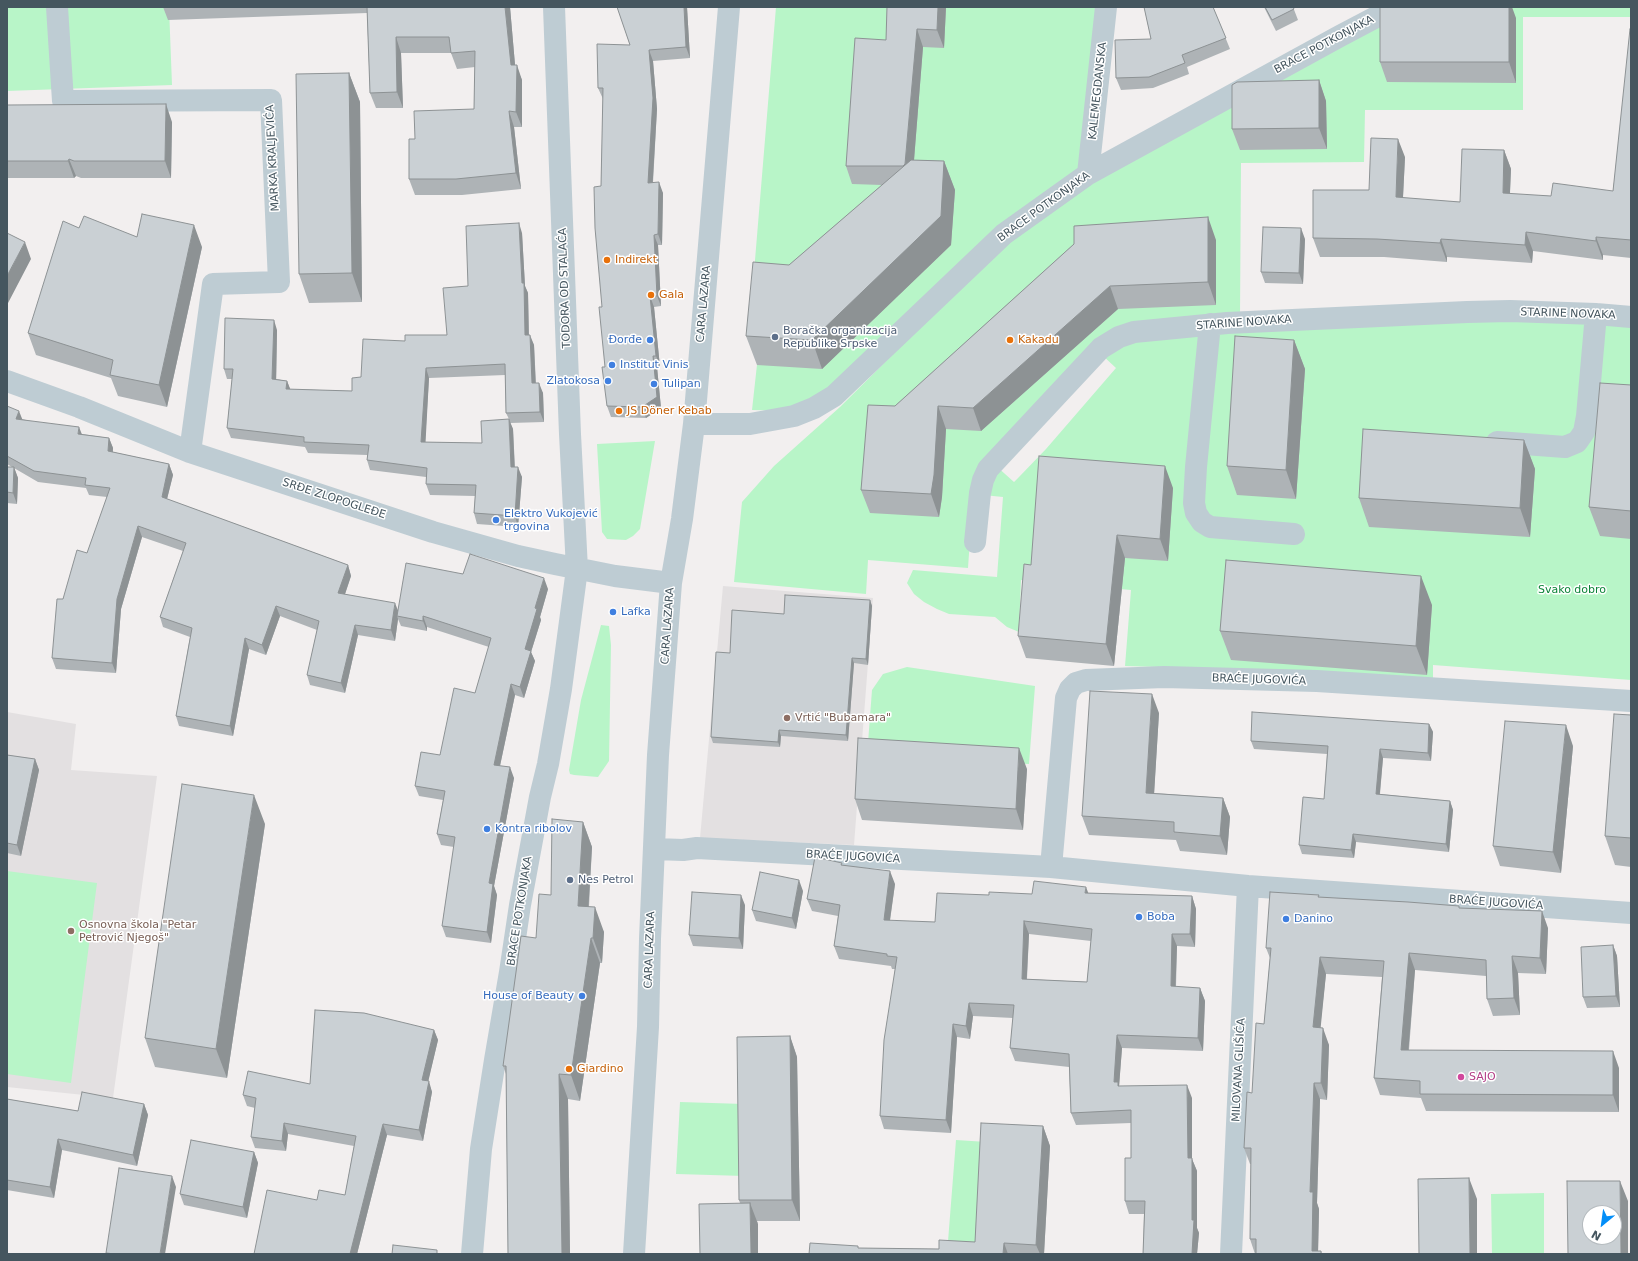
<!DOCTYPE html>
<meta charset="utf-8">
<style>
body{margin:0}
#map{position:relative;width:1638px;height:1261px;overflow:hidden;background:#f2efef;font-family:"DejaVu Sans",sans-serif}
canvas{display:block}
.frame{position:absolute;inset:0;border:8px solid #45565f;pointer-events:none}
.north{position:absolute;left:1582px;top:1205px;width:40px;height:40px;box-sizing:border-box;background:#fff;border:1px solid #b5bbbf;border-radius:50%;rotate:209deg;font-size:11px;font-weight:700;line-height:16px;text-align:center;color:#45565f}
.north::after{content:'';display:block;margin:auto;width:14px;height:18px;background:#038ef8;clip-path:polygon(50% 0,100% 100%,50% 72%,0 100%)}
</style>
<div id="map">
<canvas width="1638" height="1261"></canvas>
<div class="frame"></div>
<div class="north">N</div>
</div>
<script>
const ctx = document.querySelector('canvas').getContext('2d');
ctx.lineJoin = 'round';
function paint(path, color) { ctx.fillStyle = color; ctx.fill(path, 'evenodd'); }
const toPath = rows => new Path2D(rows.map(r => 'M' + r).join(''));
function stroke(path, color, width, dash) { ctx.strokeStyle = color; ctx.lineWidth = width; ctx.lineCap = dash ? 'butt' : 'round'; ctx.setLineDash(dash || []); ctx.stroke(path); }
function drawText(font, color, halo, rows, align = 'center') {
  ctx.font = font + ' "DejaVu Sans",sans-serif'; ctx.lineWidth = 3; ctx.setLineDash([]); ctx.textBaseline = 'middle'; ctx.strokeStyle = halo; ctx.fillStyle = color; for (const [text, x, y, turn = 0] of rows) {
    ctx.save(); ctx.translate(x, y); ctx.rotate((+turn || 0) * Math.PI / 180); ctx.textAlign = isNaN(turn) ? turn : align; if (halo) ctx.strokeText(text, 0, 0); ctx.fillText(text, 0, 0); ctx.restore();
  }
}
paint(toPath([
 [723,586,873,598,854,845,700,838],
 [7,712,76,724,71,770,157,776,113,1098,7,1087]
]), '#e3e0e1');
paint(toPath([
 [7,7,169,7,172,85,7,91],
 [776,7,1097,7,1083,171,831,392,793,411,752,410,767,274,754,272],
 [1414,7,1631,7,1631,17,1523,17,1523,110,1365,110,1364,162,1241,163,1240,317,1116,333,973,495,968,568,868,560,866,594,734,582,742,502,774,466,840,407,1007,241,1092,183],
 [1371,321,1631,321,1631,680,1433,665,1433,681,1226,669,1125,666,1131,590,1021,580,1019,632,1007,627,995,617,949,614,937,609,924,602,914,594,907,583,913,570,997,577,1003,497,983,495,995,465,1014,482,1019,477,1046,449,1116,368,1101,354,1122,341],
 [655,441,640,529,633,536,626,540,607,539,602,532,597,444],
 [601,625,609,626,611,645,609,761,598,777,574,775,570,774,569,770,581,700],
 [907,667,1035,686,1029,764,867,756,872,690,883,674],
 [7,871,97,883,71,1083,7,1074],
 [680,1102,744,1104,745,1176,676,1174],
 [956,1140,987,1142,981,1254,947,1254],
 [1544,1193,1544,1254,1492,1254,1491,1194]
]), '#b8f5c8');
stroke(toPath([
 [57,7,63,101,271,100,279,282,213,284,190,452],
 [1088,174,1106,7],
 [1210,324,1196,467,1194,503,1196,513,1202,522,1210,527,1294,534],
 [7,381,79,407,190,452,433,532,518,556,555,564,615,576,671,583],
 [694,424,750,424,794,416,814,408,834,396,1004,234,1088,174,1340,36,1395,7],
 [1497,442,1565,447,1577,442,1584,432,1587,416,1596,314],
 [975,542,980,493,983,480,988,469,1101,348,1119,337,1134,332,1227,323,1467,312,1510,311,1596,314,1631,317],
 [655,849,683,850,697,848,1051,867,1248,886,1631,913],
 [1051,867,1066,698,1070,689,1076,683,1086,680,1164,677,1317,681,1631,701],
 [472,1254,481,1149,495,1060,510,972,520,905,540,797,548,764,561,689,577,569,570,434,554,7],
 [634,1254,648,1027,650,939,658,755,671,583,682,519,694,424,729,7],
 [1231,1254,1248,886]
]), '#beccd3', 22);
paint(toPath([
 [163,7,510,7,515,65,522,80,522,127,514,127,521,189,462,195,415,195,409,179,415,139,474,109,475,67,457,69,451,53,401,53,403,108,376,108,370,93,367,13,168,20],
 [617,7,687,7,690,58,653,61,657,109,653,183,663,193,662,245,658,245,661,306,654,307,660,367,657,367,661,408,646,418,611,417,607,406,602,307,601,186,603,99,598,88,630,45],
 [946,7,944,48,923,47,914,160,944,161,955,190,951,245,822,369,757,365,746,336,789,265,882,185,852,184,846,166,886,40],
 [1144,7,1215,7,1213,7,1230,49,1187,67,1189,74,1153,88,1121,90,1116,78,1151,39],
 [1264,7,1293,7,1298,20,1276,31],
 [1516,18,1516,83,1387,82,1380,62],
 [1631,29,1631,258,1603,255,1603,260,1533,251,1532,263,1447,257,1447,262,1384,257,1320,257,1313,238,1369,190,1405,157,1403,198,1460,202,1504,150,1511,169,1510,194,1551,196,1613,191],
 [349,73,360,102,362,302,309,303,299,274],
 [1319,80,1326,101,1327,149,1240,150,1232,129],
 [7,105,172,122,171,178,81,178,76,176,74,178,7,178],
 [79,228,202,247,167,407,118,396,111,378,36,355,28,333],
 [522,233,525,286,528,293,529,335,534,345,536,383,543,393,544,422,510,423,513,429,515,467,522,477,518,527,477,524,474,513,475,496,430,495,426,484,426,477,370,470,367,460,367,455,308,453,305,447,231,438,227,428,232,379,227,379,224,369,277,330,276,379,287,381,290,389,352,391,361,377,405,341,447,335,468,286],
 [505,375,506,413,509,419,482,443,425,442,429,378],
 [1305,239,1303,284,1265,283,1261,272],
 [1216,240,1216,305,1118,309,981,431,946,429,942,497,939,517,870,513,861,490,895,406,1074,244],
 [1294,340,1305,369,1296,499,1237,495,1227,466],
 [1631,385,1631,539,1600,536,1589,507],
 [7,406,22,419,82,434,109,438,113,448,113,452,169,464,173,475,167,499,348,565,351,576,345,594,398,610,463,574,548,589,540,617,541,620,531,652,535,661,524,698,515,695,500,766,514,778,494,886,497,895,491,943,446,937,442,926,454,847,441,845,437,834,443,800,419,796,415,786,440,755,475,693,489,647,427,627,427,631,401,626,398,619,395,641,358,635,345,693,310,685,307,675,317,630,280,616,266,655,249,649,233,736,179,726,176,716,190,637,163,627,160,617,183,551,142,537,121,609,116,673,56,669,52,658,63,599,87,553,107,497,89,495,86,488,38,482,14,468,18,478,17,504,7,503,7,467,12,467,7,464],
 [1524,440,1535,469,1530,537,1369,527,1359,498],
 [1173,488,1168,561,1125,558,1114,666,1026,658,1018,636,1031,565],
 [870,600,872,606,868,665,854,663,848,741,781,736,780,747,713,743,711,737,730,653,784,614],
 [1432,605,1427,675,1231,660,1220,631],
 [1159,713,1154,793,1223,798,1230,817,1227,855,1180,851,1176,840,1089,835,1082,816],
 [1631,715,1631,867,1615,865,1605,836],
 [1429,724,1433,732,1431,761,1383,758,1380,794,1450,801,1453,810,1449,852,1356,842,1354,858,1302,854,1299,845,1324,799,1327,754,1254,749,1251,741],
 [1573,746,1561,873,1500,866,1493,846],
 [7,755,35,759,39,770,21,856,7,853],
 [1027,769,1023,830,862,820,855,799],
 [583,822,592,847,589,907,604,932,602,963,600,963,580,1101,568,1099,570,1254,508,1254,506,1074,503,1066,536,938,551,895],
 [265,824,227,1078,155,1067,145,1038],
 [843,865,895,884,890,921,935,922,989,895,1088,893,1192,896,1196,909,1195,947,1177,946,1176,987,1200,988,1205,1001,1203,1051,1122,1048,1119,1086,1192,1098,1192,1159,1197,1171,1197,1228,1199,1233,1197,1254,1143,1254,1144,1214,1129,1214,1125,1201,1131,1158,1131,1123,1076,1125,1071,1113,1069,1067,1015,1061,1010,1048,1013,1018,973,1016,970,1039,957,1037,951,1133,884,1129,880,1116,895,969,892,969,891,966,839,959,834,946,838,916,812,911,807,899],
 [1029,934,1091,941,1087,982,1027,979],
 [803,891,796,929,756,921,752,910],
 [1319,897,1459,908,1548,928,1546,974,1518,973,1520,1015,1493,1016,1487,999,1486,976,1415,970,1409,1050,1619,1068,1619,1112,1426,1111,1421,1098,1380,1095,1374,1078,1382,977,1326,974,1320,1028,1329,1045,1327,1100,1320,1099,1317,1203,1319,1209,1318,1251,1321,1251,1322,1254,1255,1254,1250,1239,1251,1164,1250,1164,1244,1148,1264,1024,1270,958,1266,948],
 [745,905,743,949,693,946,689,935],
 [1613,945,1617,956,1620,1007,1587,1008,1583,997],
 [434,1030,438,1040,428,1081,432,1092,423,1141,387,1135,357,1254,254,1254,317,1200,345,1195,354,1146,288,1134,286,1151,255,1148,251,1137,255,1108,247,1106,243,1095,310,1084],
 [790,1036,797,1057,800,1221,757,1221,758,1224,740,1203,739,1200],
 [7,1099,78,1111,144,1104,148,1115,137,1166,62,1150,54,1198,7,1190],
 [1043,1126,1050,1146,1044,1254,809,1254,859,1248,939,1249,975,1242],
 [254,1152,258,1163,247,1218,184,1205,180,1194]
]), '#aeb3b6');
paint(toPath([
 [505,7,510,7,516,76,517,65,522,80,522,127,516,112],
 [684,7,687,7,690,58,686,47],
 [938,7,946,7,944,48,937,30],
 [1509,7,1512,7,1516,18,1516,83,1509,62],
 [917,29,923,47,912,185,905,166],
 [396,37,401,53,403,108,397,92],
 [649,50,653,61,657,109,652,194,648,183],
 [349,73,360,102,362,302,352,273],
 [1319,80,1326,101,1327,149,1319,128],
 [166,104,172,122,171,178,165,161],
 [509,111,514,127,521,189,516,173],
 [1398,139,1405,157,1402,216,1396,197],
 [1504,150,1511,169,1509,212,1503,193],
 [69,159,76,176,74,178,68,161],
 [944,161,955,190,951,245,822,369,812,340],
 [659,182,663,193,662,245,658,234],
 [1208,217,1216,240,1216,305,1208,282],
 [519,223,522,233,525,286,528,293,529,346,525,335],
 [194,225,202,247,167,407,159,385],
 [1301,228,1305,239,1303,284,1299,273],
 [1526,232,1533,251,1532,263,1525,245],
 [654,235,658,245,661,306,657,296],
 [1596,237,1603,255,1603,260,1596,241],
 [1441,239,1447,257,1447,262,1440,243],
 [25,242,31,259,7,305,7,276],
 [1110,286,1118,309,981,431,973,408],
 [650,296,654,307,660,367,656,356],
 [274,320,277,330,276,389,272,379],
 [530,335,534,345,536,393,532,383],
 [1294,340,1305,369,1296,499,1286,470],
 [653,356,657,367,661,408,646,418,642,407],
 [426,368,429,378,425,452,421,442],
 [287,381,291,391,286,389],
 [539,383,543,393,544,422,540,412],
 [938,406,946,429,942,497,939,517,931,494],
 [19,411,23,421,16,419],
 [509,419,513,429,515,477,511,467],
 [79,427,83,437,78,434],
 [109,438,113,448,112,461,108,451],
 [1524,440,1535,469,1530,537,1520,508],
 [169,464,173,475,165,507,162,497],
 [1165,466,1173,488,1168,561,1160,539],
 [14,467,18,478,17,504,13,493],
 [518,467,522,477,518,527,515,516],
 [138,526,142,537,121,609,116,673,112,663,117,599],
 [1117,535,1125,558,1114,666,1106,644],
 [348,565,351,576,342,603,338,593],
 [1421,576,1432,605,1427,675,1416,646],
 [544,578,548,589,540,617,541,620,531,652,535,661,524,698,520,687,525,649,535,608],
 [870,600,872,606,868,665,866,659],
 [395,603,399,613,397,616,398,619,395,641,391,630],
 [276,606,280,616,266,655,262,645],
 [423,616,427,627,427,631,423,621],
 [355,625,358,635,345,693,341,683],
 [245,638,249,649,233,736,230,726],
 [852,658,854,663,848,741,846,735],
 [511,684,515,695,498,775,494,765],
 [1152,694,1159,713,1153,812,1146,793],
 [1429,724,1433,732,1431,761,1428,753],
 [1566,725,1573,746,1561,873,1553,852],
 [779,730,781,736,780,747,778,742],
 [1019,748,1027,769,1023,830,1016,809],
 [1380,749,1383,758,1379,802,1376,794],
 [35,759,39,770,21,856,17,845],
 [510,767,514,778,494,886,497,895,491,943,487,932,489,883],
 [254,795,265,824,227,1078,216,1049],
 [1223,798,1230,817,1227,855,1220,836],
 [1450,801,1453,810,1449,852,1446,844],
 [583,822,592,847,587,931,578,906],
 [1353,834,1356,842,1354,858,1351,850],
 [890,871,895,884,888,933,884,920],
 [799,880,803,891,796,929,792,918],
 [1086,887,1091,900,1085,893],
 [741,895,745,905,743,949,739,938],
 [1192,896,1196,909,1195,947,1190,934],
 [595,907,604,932,602,963,593,938],
 [1542,911,1548,928,1546,974,1540,958],
 [1024,921,1029,934,1026,992,1022,979],
 [1172,934,1177,946,1175,999,1171,986],
 [591,938,600,963,580,1101,571,1075],
 [1613,945,1617,956,1620,1007,1616,996],
 [1409,953,1415,970,1407,1067,1401,1050],
 [1512,956,1518,973,1520,1015,1514,998],
 [1320,957,1326,974,1319,1044,1313,1027],
 [1200,988,1205,1001,1203,1051,1198,1038],
 [969,1003,973,1016,970,1039,966,1026],
 [953,1024,957,1037,951,1133,946,1120],
 [1323,1028,1329,1045,1327,1100,1321,1083],
 [434,1030,438,1040,426,1091,422,1080],
 [1117,1035,1122,1048,1119,1087,1122,1095,1114,1082],
 [790,1036,797,1057,800,1221,792,1200],
 [1613,1051,1619,1068,1619,1112,1613,1095],
 [559,1074,568,1099,570,1254,562,1254],
 [429,1081,432,1092,423,1141,419,1130],
 [1314,1083,1320,1099,1317,1203,1319,1209,1318,1254,1312,1251,1310,1192],
 [1187,1085,1192,1098,1192,1159,1197,1171,1197,1228,1199,1233,1197,1254,1192,1254,1192,1220,1188,1158],
 [144,1104,148,1115,137,1166,133,1155],
 [284,1123,288,1134,286,1151,282,1141],
 [383,1124,387,1135,357,1254,350,1254],
 [1043,1126,1050,1146,1044,1254,1040,1254,1036,1245],
 [58,1139,62,1150,54,1198,50,1187],
 [254,1152,258,1163,247,1218,243,1207],
 [172,1176,176,1187,165,1254,160,1254],
 [1469,1178,1477,1199,1477,1254,1470,1254],
 [1620,1181,1628,1201,1628,1254,1621,1254],
 [750,1203,758,1224,758,1254,751,1254],
 [1004,1243,1008,1254,1003,1254]
]), '#8d9294');
const building = toPath([
 [367,7,505,7,511,65,517,65,516,112,509,111,516,173,456,179,409,179,409,139,415,139,414,111,474,109,475,51,451,53,449,37,396,37,397,92,370,93,367,7],
 [617,7,684,7,686,47,649,50,653,98,648,183,659,182,658,234,654,235,657,296,650,296,656,356,653,356,657,397,642,407,607,406,602,367,605,367,599,307,602,307,595,228,594,187,601,186,603,88,598,88,597,44,630,45,617,7],
 [887,7,938,7,937,30,917,29,905,164,903,166,846,166,855,38,886,40,887,7],
 [1144,7,1213,7,1226,38,1182,55,1185,63,1149,77,1116,78,1115,40,1151,39,1144,7],
 [1265,7,1293,7,1294,9,1272,20,1265,7],
 [1380,7,1509,7,1509,62,1380,62,1380,7],
 [1630,29,1631,29,1631,240,1596,237,1596,241,1526,232,1525,245,1441,239,1440,243,1377,239,1313,238,1313,190,1369,190,1371,138,1398,139,1396,197,1460,202,1462,149,1504,150,1503,193,1551,196,1553,183,1613,191,1630,29],
 [349,73,352,273,299,274,296,74,349,73],
 [1319,80,1319,128,1232,129,1232,85,1237,82,1319,80],
 [166,104,165,161,74,161,69,159,68,161,7,161,7,105,166,104],
 [911,160,944,161,941,216,812,340,746,336,753,262,789,265,911,160],
 [142,214,194,225,159,385,110,375,113,360,28,333,63,221,79,228,84,216,137,237,142,214],
 [1208,217,1208,282,1110,286,973,408,938,406,934,475,931,494,861,490,868,405,895,406,1074,244,1074,226,1208,217],
 [519,223,522,283,524,283,525,335,530,335,532,383,539,383,540,412,506,413,505,364,426,368,421,442,482,443,481,421,509,419,511,467,518,467,515,516,474,513,476,485,426,484,427,468,367,460,369,445,304,442,304,437,227,428,233,369,224,369,225,318,274,320,272,379,287,381,286,389,352,391,352,378,361,377,363,339,405,341,405,335,447,335,443,288,468,286,466,226,519,223],
 [1263,227,1301,228,1299,273,1261,272,1263,227],
 [7,233,25,242,7,276,7,233],
 [1235,336,1294,340,1286,470,1227,466,1235,336],
 [1600,383,1631,385,1631,511,1589,507,1600,383],
 [7,406,19,411,16,419,79,427,78,434,109,438,108,451,169,464,162,497,348,565,338,593,395,603,391,630,355,625,341,683,307,675,319,621,276,606,262,645,245,638,230,726,176,716,192,628,160,617,186,543,138,526,117,599,112,663,52,658,57,599,63,599,77,550,87,553,110,488,85,485,86,478,34,471,7,456,7,406],
 [1363,429,1524,440,1520,508,1359,498,1363,429],
 [1039,456,1165,466,1160,539,1117,535,1106,644,1018,636,1024,564,1031,565,1039,456],
 [7,467,14,467,13,493,7,492,7,467],
 [470,554,544,578,535,608,537,609,525,649,531,651,520,687,511,684,494,765,510,767,489,883,493,884,487,932,442,926,455,837,437,834,445,791,415,786,421,752,440,755,454,688,475,693,491,638,423,616,423,621,397,616,406,563,463,574,470,554],
 [1226,560,1421,576,1416,646,1220,631,1226,560],
 [785,595,870,600,866,659,852,658,846,735,779,730,778,742,711,737,716,652,730,653,732,610,784,614,785,595],
 [1090,691,1152,694,1146,793,1223,798,1220,836,1174,832,1174,822,1082,816,1090,691],
 [1252,712,1429,724,1428,753,1380,749,1376,794,1450,801,1446,844,1353,834,1351,850,1299,845,1303,797,1324,799,1328,746,1251,741,1252,712],
 [1614,714,1631,715,1631,838,1605,836,1614,714],
 [1505,721,1566,725,1553,852,1493,846,1505,721],
 [858,738,1019,748,1016,809,855,799,858,738],
 [7,755,35,759,17,845,7,843,7,755],
 [182,784,254,795,216,1049,145,1038,182,784],
 [552,819,583,822,578,906,595,907,593,938,591,938,571,1075,559,1074,562,1254,508,1254,506,1066,503,1066,521,936,536,938,539,894,551,895,552,819],
 [815,857,842,863,841,865,890,871,884,920,935,922,937,893,989,895,989,892,1032,894,1034,881,1086,887,1085,893,1192,896,1190,934,1172,934,1171,986,1200,988,1198,1038,1117,1035,1114,1082,1118,1082,1118,1086,1187,1085,1188,1158,1192,1158,1192,1220,1194,1220,1192,1254,1143,1254,1145,1201,1125,1201,1125,1158,1131,1158,1131,1110,1071,1113,1069,1054,1010,1048,1014,1005,969,1003,966,1026,953,1024,946,1120,880,1116,884,1040,897,957,887,956,887,954,834,946,840,905,807,899,815,857],
 [1024,921,1092,929,1087,982,1022,979,1024,921],
 [760,872,799,880,792,918,752,910,760,872],
 [692,892,741,895,739,938,689,935,692,892],
 [1270,892,1319,895,1318,897,1408,902,1459,906,1459,908,1542,911,1540,958,1512,956,1514,998,1487,999,1486,960,1409,953,1401,1050,1613,1051,1613,1095,1420,1094,1420,1081,1374,1078,1384,961,1320,957,1313,1027,1323,1028,1321,1083,1314,1083,1310,1192,1313,1192,1312,1251,1321,1251,1321,1254,1256,1254,1256,1239,1250,1239,1251,1148,1244,1148,1247,1092,1252,1093,1256,1023,1264,1024,1271,948,1266,948,1270,892],
 [1613,945,1616,996,1583,997,1581,947,1613,945],
 [315,1010,364,1013,434,1030,422,1080,429,1081,419,1130,383,1124,350,1254,254,1254,267,1190,317,1200,319,1190,345,1195,356,1136,284,1123,282,1141,251,1137,256,1098,243,1095,248,1071,310,1084,315,1010],
 [790,1036,792,1200,739,1200,737,1037,790,1036],
 [82,1092,144,1104,133,1155,58,1139,50,1187,7,1180,7,1099,78,1111,82,1092],
 [981,1123,1043,1126,1036,1245,1004,1243,1003,1254,809,1254,810,1243,858,1246,858,1248,939,1249,939,1240,975,1242,981,1123],
 [191,1140,254,1152,243,1207,180,1194,191,1140],
 [119,1168,172,1176,160,1254,115,1254,106,1253,119,1168],
 [1469,1178,1470,1254,1419,1254,1418,1179,1469,1178],
 [1567,1181,1620,1181,1621,1254,1568,1254,1567,1181],
 [1590,1213,1614,1213,1614,1237,1590,1237,1590,1213],
 [750,1203,751,1254,700,1254,699,1204,750,1203],
 [393,1245,437,1250,437,1254,392,1254,393,1245]
]);
paint(building, '#cad0d4');
stroke(building, '#8d9294', 1);
for (const [x, y, r, color] of [
 [607,260,4,"#e8710a"],
 [651,295,4,"#e8710a"],
 [775,337,4,"#5c6f8a"],
 [650,340,4,"#3f7fe0"],
 [1010,340,4,"#e8710a"],
 [612,365,4,"#3f7fe0"],
 [608,381,4,"#3f7fe0"],
 [654,384,4,"#3f7fe0"],
 [619,411,4,"#e8710a"],
 [496,520,4,"#3f7fe0"],
 [613,612,4,"#3f7fe0"],
 [787,718,4,"#8d6e63"],
 [487,829,4,"#3f7fe0"],
 [570,880,4,"#5c6f8a"],
 [1139,917,4,"#3f7fe0"],
 [1286,919,4,"#3f7fe0"],
 [71,931,4,"#8d6e63"],
 [582,996,4,"#3f7fe0"],
 [569,1069,4,"#e8710a"],
 [1461,1077,4,"#d1479c"]
]) { const dot = new Path2D(); dot.arc(x, y, r, 0, 2 * Math.PI); ctx.fillStyle = color; ctx.fill(dot); stroke(dot, '#fff', 1.5); }
drawText('11px', '#45565f', '#fff', [
 ["BRACE POTKONJAKA",1324,45,-28],
 ["KALEMEGDANSKA",1098,91,-84],
 ["MARKA KRALJEVIĆA",273,158,-93],
 ["BRACE POTKONJAKA",1044,207,-36],
 ["TODORA OD STALAĆA",565,288,-92],
 ["CARA LAZARA",704,304,-85],
 ["STARINE NOVAKA",1568,314,2],
 ["STARINE NOVAKA",1244,323,-4],
 ["SRĐE ZLOPOGLEĐE",334,499,18],
 ["CARA LAZARA",668,626,-86],
 ["BRAĆE JUGOVIĆA",1259,680,2],
 ["BRAĆE JUGOVIĆA",853,857,3],
 ["BRAĆE JUGOVIĆA",1496,903,4],
 ["BRACE POTKONJAKA",520,911,-81],
 ["CARA LAZARA",650,950,-88],
 ["MILOVANA GLIŠIĆA",1239,1070,-87]
]);
drawText('11px', '#c56008', '#fff', [
 ["Indirekt",615,260],
 ["Gala",659,295],
 ["Kakadu",1018,340],
 ["JS Döner Kebab",627,411],
 ["Giardino",577,1069]
], 'left');
drawText('11px', '#4e5e75', '#fff', [
 ["Boračka organizacija",783,331],
 ["Republike Srpske",783,344],
 ["Nes Petrol",578,880]
], 'left');
drawText('11px', '#366cbe', '#fff', [
 ["Đorđe",642,340,"right"],
 ["Institut Vinis",620,365],
 ["Zlatokosa",600,381,"right"],
 ["Tulipan",662,384],
 ["Elektro Vukojević",504,514],
 ["trgovina",504,527],
 ["Lafka",621,612],
 ["Kontra ribolov",495,829],
 ["Boba",1147,917],
 ["Danino",1294,919],
 ["House of Beauty",574,996,"right"]
], 'left');
drawText('11px', '#0c8438', '#fff', [
 ["Svako dobro",1572,590]
]);
drawText('11px', '#785e54', '#fff', [
 ["Vrtić \"Bubamara\"",795,718],
 ["Osnovna škola \"Petar",79,925],
 ["Petrović Njegoš\"",79,938]
], 'left');
drawText('11px', '#b23c85', '#fff', [
 ["SAJO",1469,1077]
], 'left');
</script>
